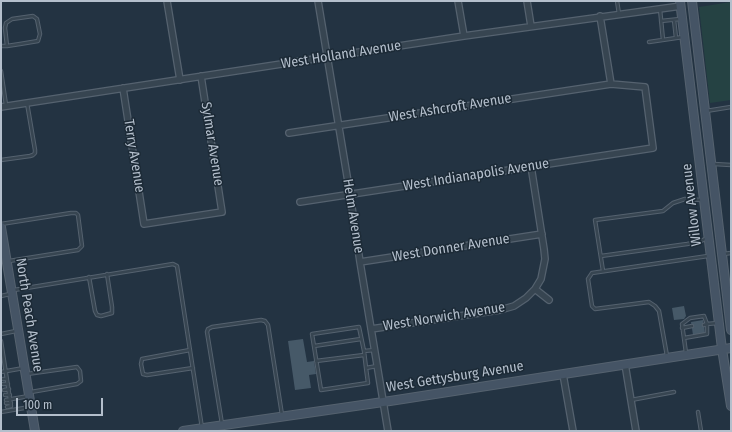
<!DOCTYPE html>
<style>
body{margin:0}
#map{position:relative;width:732px;height:432px;overflow:hidden;background:#233342;font-family:"Fira Sans Condensed",sans-serif}
canvas{display:block}
.frame{position:absolute;inset:0;border:2px solid #b4bfcc;pointer-events:none}
.scale{position:absolute;left:16px;top:398px;width:87px;height:18px;box-sizing:border-box;border:2px solid #b4bfcc;border-top:0;padding-left:5px;font-size:12px;line-height:14px;white-space:nowrap;color:#b4bfcc;-webkit-text-stroke:3px #1c2a36;paint-order:stroke}
</style>
<div id="map">
<canvas width="732" height="432"></canvas>
<div class="frame"></div>
<div class="scale">100 m</div>
</div>
<script>
const ctx = document.querySelector('canvas').getContext('2d');
ctx.lineJoin = 'round';
function paint(path, color) { ctx.fillStyle = color; ctx.fill(path, 'evenodd'); }
const toPath = rows => new Path2D(rows.map(r => 'M' + r).join(''));
function stroke(path, color, width, dash) { ctx.strokeStyle = color; ctx.lineWidth = width; ctx.lineCap = dash ? 'butt' : 'round'; ctx.setLineDash(dash || []); ctx.stroke(path); }
function drawText(font, color, halo, rows, align = 'center') {
  ctx.font = font + ' "Fira Sans Condensed",sans-serif'; ctx.lineWidth = 3; ctx.setLineDash([]); ctx.textBaseline = 'middle'; ctx.strokeStyle = halo; ctx.fillStyle = color; for (const [text, x, y, turn = 0] of rows) {
    ctx.save(); ctx.translate(x, y); ctx.rotate((+turn || 0) * Math.PI / 180); ctx.textAlign = isNaN(turn) ? turn : align; if (halo) ctx.strokeText(text, 0, 0); ctx.fillText(text, 0, 0); ctx.restore();
  }
}
paint(toPath([
 [731,2,731,100,710,103,699,7]
]), '#254243');
paint(toPath([
 [684,306,686,316,684,319,674,320,672,308],
 [703,320,705,334,693,335,691,322],
 [303,339,307,362,314,361,316,374,309,375,311,388,295,390,288,341]
]), '#465968');
const lane = toPath([
 [617,1,619,14],
 [660,9,663,40],
 [674,20,676,38],
 [661,21,680,19],
 [649,42,683,37],
 [1,46,7,46,20,44,38,41,40,34,37,19,33,16,12,19,6,23,5,28,7,46],
 [1,71,6,105],
 [706,111,731,107],
 [1,160,30,156,33,155,35,153,35,150,27,103],
 [714,164,731,165],
 [1,224,71,213,76,213,78,215,82,246,78,250,9,261],
 [723,254,731,253],
 [601,256,687,244,699,242,707,238],
 [603,271,595,220,663,211,673,203,685,199,702,200],
 [89,277,95,311,97,315,101,316,112,313,112,307,107,274],
 [14,290,167,265,173,264,177,266,202,428],
 [1,296,10,294],
 [682,328,692,326],
 [1,334,16,331],
 [684,338,707,334,707,324,704,325],
 [1,341,11,406,7,407],
 [314,346,361,339],
 [190,350,142,359,141,364,143,374,147,375,193,368],
 [375,350,364,351,366,368,377,366],
 [364,351,359,327,312,334,321,390,368,383,366,368],
 [686,353,682,324,690,318,704,316,707,324,718,323],
 [667,356,659,311,655,306,649,302,595,309,592,306,588,279,592,273,708,256],
 [316,361,364,355],
 [1,372,24,368],
 [27,374,77,367,80,371,81,381,77,384,31,392],
 [3,379,7,379],
 [3,384,8,384],
 [4,390,9,389],
 [5,395,10,395],
 [6,400,29,396],
 [631,400,674,392],
 [6,403,11,403],
 [1,412,30,407],
 [698,412,701,431],
 [222,424,207,332,208,329,212,327,261,320,265,321,268,325,282,415]
]);
const street = toPath([
 [167,1,180,80],
 [318,1,350,194,360,262,388,431],
 [458,1,464,36],
 [527,1,531,26],
 [600,16,611,84],
 [123,88,144,224,222,212,201,76],
 [1,107,464,36,681,6],
 [289,133,611,84,645,87,653,148,300,202],
 [360,262,542,234],
 [535,289,549,300],
 [371,329,500,310,514,306,526,298,535,289,541,279,545,259,544,249,531,166],
 [625,364,636,431],
 [563,374,573,431]
]);
const secondary = toPath([
 [680,1,722,349,731,406],
 [692,1,731,330],
 [1,227,35,431],
 [183,431,390,401,731,348]
]);
stroke(lane, '#55626f', 4.5);
stroke(street, '#55626f', 8);
stroke(secondary, '#55626f', 10);
stroke(lane, '#374551', 2.5);
stroke(street, '#374551', 5.5);
stroke(secondary, '#455465', 8);
drawText('14px', '#b4bfcc', '#1c2a36', [
 ["West Holland Avenue",341,55,-9],
 ["West Ashcroft Avenue",450,108,-9],
 ["Sylmar Avenue",212,144,81],
 ["Terry Avenue",134,156,81],
 ["West Indianapolis Avenue",476,175,-9],
 ["Willow Avenue",692,205,-97],
 ["Helm Avenue",353,216,81],
 ["West Donner Avenue",451,248,-9],
 ["North Peach Avenue",29,315,81],
 ["West Norwich Avenue",444,317,-9],
 ["West Gettysburg Avenue",455,377,-9]
]);
</script>
